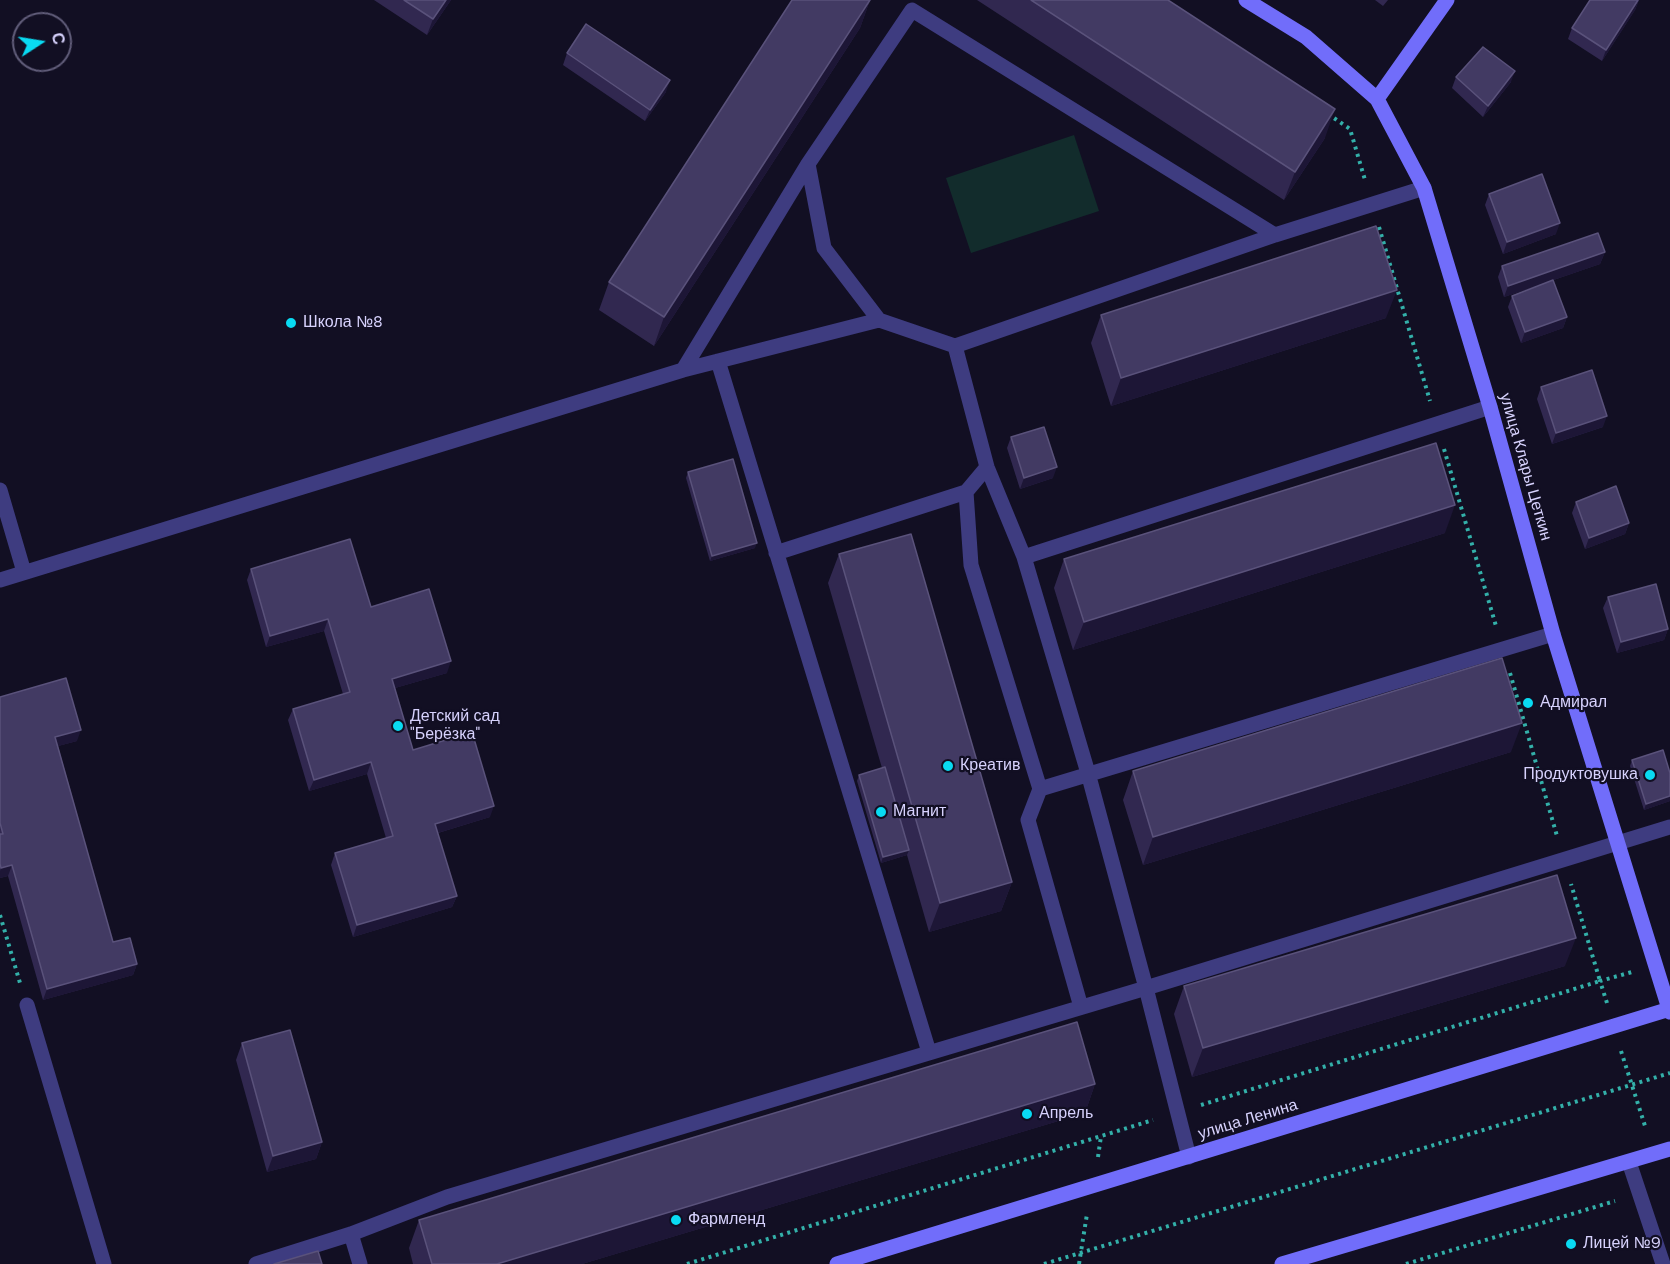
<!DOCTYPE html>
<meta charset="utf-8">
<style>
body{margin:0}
#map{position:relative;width:1670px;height:1264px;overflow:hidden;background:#120f23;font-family:"DM Sans",sans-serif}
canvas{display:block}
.north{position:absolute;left:12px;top:12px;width:60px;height:60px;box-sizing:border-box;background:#120f23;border:2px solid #615d7a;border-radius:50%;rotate:78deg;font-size:16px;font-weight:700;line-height:24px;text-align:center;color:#d7d2fd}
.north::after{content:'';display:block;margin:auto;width:21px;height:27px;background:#09daf2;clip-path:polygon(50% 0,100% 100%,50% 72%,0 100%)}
</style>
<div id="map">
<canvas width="1670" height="1264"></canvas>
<div class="north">С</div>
</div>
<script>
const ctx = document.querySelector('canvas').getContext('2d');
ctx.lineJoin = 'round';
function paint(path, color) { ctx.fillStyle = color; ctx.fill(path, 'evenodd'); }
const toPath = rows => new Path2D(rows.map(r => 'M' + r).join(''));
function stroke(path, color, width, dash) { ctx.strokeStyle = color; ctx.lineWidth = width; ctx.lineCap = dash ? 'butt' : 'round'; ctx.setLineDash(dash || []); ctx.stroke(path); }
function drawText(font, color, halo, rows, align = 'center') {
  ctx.font = font + ' "DM Sans",sans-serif'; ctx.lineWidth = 4.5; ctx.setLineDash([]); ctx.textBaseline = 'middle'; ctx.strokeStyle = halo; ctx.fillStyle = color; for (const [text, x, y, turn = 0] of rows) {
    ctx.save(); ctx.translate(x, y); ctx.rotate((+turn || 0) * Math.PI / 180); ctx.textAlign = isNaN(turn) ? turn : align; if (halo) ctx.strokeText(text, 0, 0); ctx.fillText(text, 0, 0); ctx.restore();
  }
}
paint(toPath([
 [1074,135,1099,211,971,253,946,178]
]), '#122c2c');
stroke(toPath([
 [1328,114,1350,129,1365,180],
 [1379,227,1430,401],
 [1444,449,1496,626],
 [1510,673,1557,836],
 [0,915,20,983],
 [1607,1003,1600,981,1632,972],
 [1621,1051,1646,1129],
 [1201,1105,1600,981,1571,884],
 [1098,1157,1101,1136],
 [687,1264,1153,1120],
 [1044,1264,1670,1073],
 [1079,1264,1087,1214],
 [1406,1264,1615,1201]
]), '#33b0a9', 4, [3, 4.5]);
stroke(toPath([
 [808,164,824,248,879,320],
 [955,346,987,467,1024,557,1088,773,1146,988,1189,1157],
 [718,361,929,1052],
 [683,370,808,164,912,10,1275,235],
 [987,467,966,492,971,565,1040,789,1028,820,1081,1007],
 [0,490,24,572],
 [776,553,966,492],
 [1024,557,1490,407],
 [0,580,683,370,879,320,955,346,1275,235,1424,188],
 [1040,789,1553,634],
 [27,1005,104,1264],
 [1629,1162,1663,1264],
 [351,1234,360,1264],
 [256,1264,351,1234,447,1197,1146,988,1670,827]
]), '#3e3c80', 15);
stroke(toPath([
 [1246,0,1306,37,1377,99,1424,188,1490,407,1553,634,1670,1012],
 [1377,99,1447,0],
 [837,1264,1670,1009],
 [1282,1264,1670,1149]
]), '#716dfa', 15);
paint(toPath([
 [374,0,451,0,427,35],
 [870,0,860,28,654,346,599,310,609,282],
 [977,0,1168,0,1325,138,1284,200],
 [1375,0,1388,0,1383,6],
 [1639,0,1635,10,1602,61,1568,39,1572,28],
 [567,53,666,92,645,121,563,65],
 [1456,77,1511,82,1483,117,1452,88],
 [1489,194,1556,234,1503,254,1485,205],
 [1605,252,1600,264,1504,297,1498,277,1502,266],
 [1512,296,1567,317,1563,328,1521,343,1508,307],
 [1101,315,1386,318,1111,406,1091,343],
 [1541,387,1603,427,1552,444,1537,399],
 [1011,437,1053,478,1020,489,1007,448],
 [688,472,755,548,710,561,686,478],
 [1576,502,1629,523,1625,534,1585,549,1572,513],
 [1445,533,1073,650,1054,588,1064,559],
 [839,554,1012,882,1001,911,929,932,907,855,881,863,857,781,859,775,882,768,828,583],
 [251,569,371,607,447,673,395,688,413,750,490,817,438,833,457,896,452,907,353,937,331,865,335,853,386,838,367,774,309,791,288,720,293,709,343,694,324,631,266,647,247,580],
 [1608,597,1668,629,1664,640,1617,653,1603,608],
 [0,697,77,741,58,746,113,942,137,964,133,975,43,1000,8,876,0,878],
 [1511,752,1143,865,1123,800,1133,771],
 [1632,760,1670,773,1670,801,1644,810,1630,766],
 [1565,966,1192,1077,1174,1014,1184,986],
 [242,1043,322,1142,316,1159,267,1172,236,1060],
 [1095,1084,1085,1113,582,1264,413,1264,409,1248,419,1220]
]), '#312850');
paint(toPath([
 [446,0,451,0,427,35,433,19],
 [870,0,860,28,654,346,664,317],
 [1639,0,1635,10,1602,61,1606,50],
 [1515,71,1511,82,1483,117,1488,106],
 [670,80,666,92,645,121,650,110],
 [1335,109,1325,138,1284,200,1295,172],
 [1560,223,1556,234,1503,254,1507,242],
 [1605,252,1600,264,1504,297,1508,286],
 [1397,290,1386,318,1111,406,1121,378],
 [1567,317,1563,328,1521,343,1525,332],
 [1607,416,1603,427,1552,444,1556,433],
 [1057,467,1053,478,1020,489,1024,478],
 [1455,505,1445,533,1073,650,1084,622],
 [1629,523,1625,534,1585,549,1589,538],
 [757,543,755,548,710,561,712,556],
 [328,619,324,631,266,647,270,636],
 [1668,629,1664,640,1617,653,1621,642],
 [451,661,447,673,388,690,392,679],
 [1522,723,1511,752,1143,865,1153,837],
 [81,730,77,741,51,748,55,737],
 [371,762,367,774,309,791,314,780],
 [1670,796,1670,801,1644,810,1646,804],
 [494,806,490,817,431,835,435,824],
 [909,850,907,855,881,863,883,857],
 [12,865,8,876,0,878,0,871,1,868],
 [1012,882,1001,911,929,932,940,903],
 [457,896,452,907,353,937,357,925],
 [1576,938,1565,966,1192,1077,1203,1048],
 [137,964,133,975,43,1000,47,989],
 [1095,1084,1085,1113,582,1264,497,1264],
 [322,1142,316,1159,267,1172,273,1156]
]), '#1d1636');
const building = toPath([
 [404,0,446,0,433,19,404,0],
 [792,0,870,0,664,317,609,282,792,0],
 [1031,0,1168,0,1335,109,1295,172,1031,0],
 [1590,0,1638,0,1606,50,1572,28,1590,0],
 [586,24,670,80,650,110,567,53,586,24],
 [1483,47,1515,71,1488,106,1456,77,1483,47],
 [1542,174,1560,223,1507,242,1489,194,1542,174],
 [1376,226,1397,290,1121,378,1101,315,1376,226],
 [1598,233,1605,252,1508,286,1502,266,1598,233],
 [1553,280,1567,317,1525,332,1512,296,1553,280],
 [1592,370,1607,416,1556,433,1541,387,1592,370],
 [1044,427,1057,467,1024,478,1011,437,1044,427],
 [1436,443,1455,505,1084,622,1064,559,1436,443],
 [733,459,757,543,712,556,688,472,733,459],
 [1616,486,1629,523,1589,538,1576,502,1616,486],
 [911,534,1012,882,940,903,839,554,911,534],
 [350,539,371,607,429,589,451,661,392,679,413,750,472,732,494,806,435,824,457,896,357,925,335,853,393,836,371,762,314,780,293,709,350,692,328,619,270,636,251,569,350,539],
 [1656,584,1668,629,1621,642,1608,597,1656,584],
 [1502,658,1522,723,1153,837,1133,771,1502,658],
 [66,678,81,730,55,737,113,942,130,938,137,964,47,989,12,865,1,868,0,864,0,834,3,834,0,823,0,697,66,678],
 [1663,750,1670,773,1670,796,1646,804,1632,760,1663,750],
 [885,767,909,850,883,857,859,775,885,767],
 [1557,875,1576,938,1203,1048,1184,986,1557,875],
 [1077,1022,1095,1084,497,1264,432,1264,419,1220,1077,1022],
 [290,1030,322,1142,273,1156,242,1043,290,1030],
 [318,1251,322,1264,274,1264,318,1251]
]);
paint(building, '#423a63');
stroke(building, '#5a527b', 1.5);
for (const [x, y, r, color] of [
 [291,323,6,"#09daf2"],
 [1528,703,6,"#09daf2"],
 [398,726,6,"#09daf2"],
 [948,766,6,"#09daf2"],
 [1650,775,6,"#09daf2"],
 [881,812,6,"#09daf2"],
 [1027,1114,6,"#09daf2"],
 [676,1220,6,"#09daf2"],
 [1571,1244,6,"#09daf2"]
]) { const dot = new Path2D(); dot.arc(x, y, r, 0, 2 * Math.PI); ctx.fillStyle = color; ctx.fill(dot); stroke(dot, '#120f23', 2); }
drawText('16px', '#d7d2fd', '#120f23', [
 ["Школа №8",303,323],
 ["Адмирал",1540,703],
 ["Детский сад",410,717],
 ["\"Берёзка\"",410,735],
 ["Креатив",960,766],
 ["Продуктовушка",1638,775,"right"],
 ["Магнит",893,812],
 ["Апрель",1039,1114],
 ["Фармленд",688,1220],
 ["Лицей №9",1583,1244]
], 'left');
drawText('16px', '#d7d2fd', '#120f23', [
 ["улица Клары Цеткин",1525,467,74],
 ["улица Ленина",1248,1120,-17]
]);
</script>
